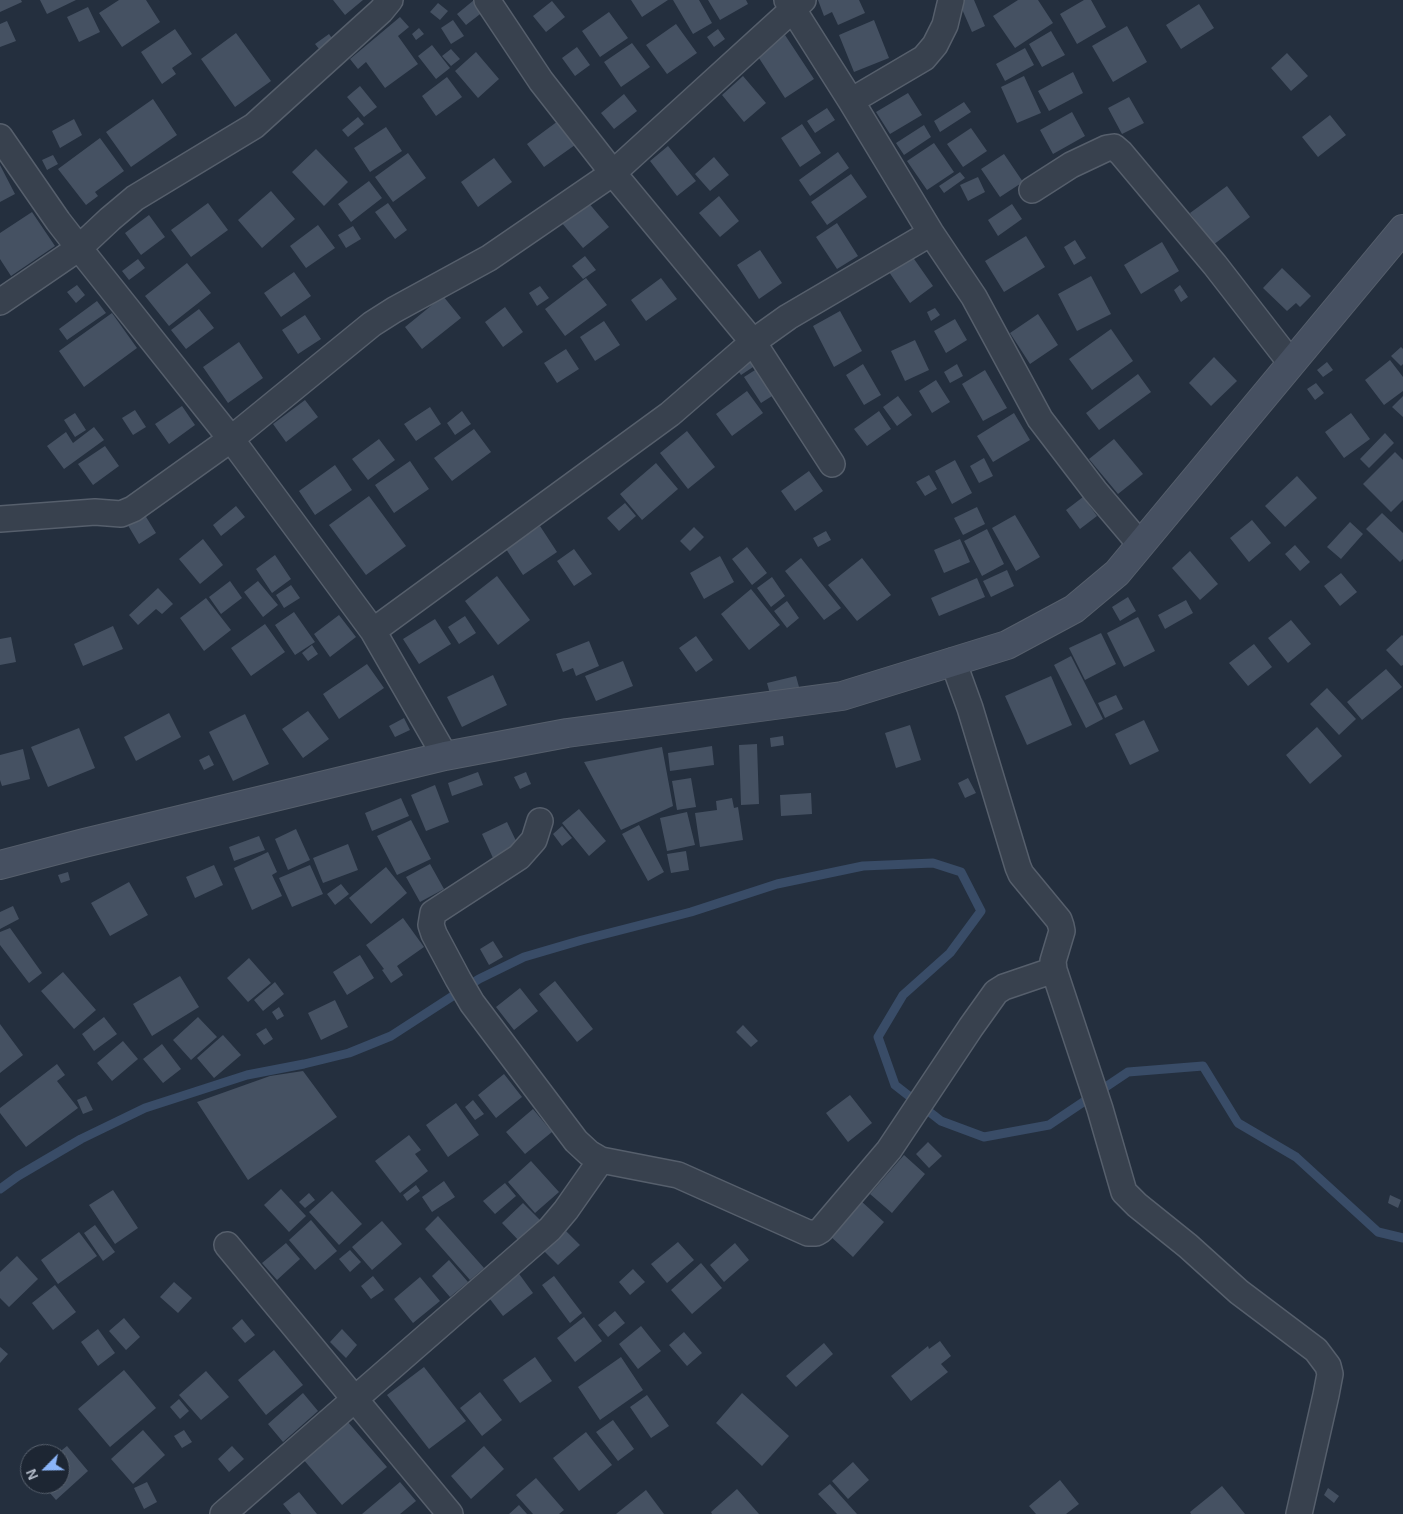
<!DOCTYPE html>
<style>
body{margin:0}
#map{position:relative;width:1403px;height:1514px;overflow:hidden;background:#242f3e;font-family:Helvetica,sans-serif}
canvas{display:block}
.north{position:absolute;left:20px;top:1444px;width:50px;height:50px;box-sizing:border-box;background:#1d2633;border:1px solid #59626f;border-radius:50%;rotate:247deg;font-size:14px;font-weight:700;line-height:20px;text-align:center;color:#b4bcc9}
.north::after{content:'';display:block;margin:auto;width:18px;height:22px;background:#8ab4f8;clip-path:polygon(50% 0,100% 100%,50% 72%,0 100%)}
</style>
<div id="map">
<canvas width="1403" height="1514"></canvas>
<div class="north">N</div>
</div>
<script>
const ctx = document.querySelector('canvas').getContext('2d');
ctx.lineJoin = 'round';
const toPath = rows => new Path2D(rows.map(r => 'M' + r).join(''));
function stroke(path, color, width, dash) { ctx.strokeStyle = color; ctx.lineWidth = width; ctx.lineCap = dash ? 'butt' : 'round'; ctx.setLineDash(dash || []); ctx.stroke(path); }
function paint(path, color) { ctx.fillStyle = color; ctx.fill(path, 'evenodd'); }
stroke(toPath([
 [0,1189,18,1176,81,1139,145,1108,247,1075,304,1064,349,1053,391,1036,479,979,524,957,582,940,691,912,777,884,863,866,933,863,961,872,981,911,950,953,903,995,878,1037,895,1085,941,1121,984,1137,1049,1125,1128,1072,1203,1066,1238,1123,1296,1157,1378,1232,1403,1238]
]), '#394c67', 9);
paint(toPath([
 [0,0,21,0,22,2,0,12],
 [40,0,76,0,47,14],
 [119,0,146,0,160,22,122,47,99,13],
 [333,0,363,0,345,15],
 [474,0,484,11,466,25,457,14],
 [631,0,668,0,642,17],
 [673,0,699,0,712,23,693,34],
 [708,0,746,0,748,4,720,20],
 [818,0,859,0,865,13,838,25,832,12,824,16],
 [958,0,974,0,985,26,972,32],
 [1018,0,1038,0,1053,23,1015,48,993,16],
 [1084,0,1091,0,1106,27,1077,44,1060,14],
 [552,1,565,17,546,32,533,16],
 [438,3,448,11,440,20,430,12],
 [1199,4,1214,28,1181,49,1166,25],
 [88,7,100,32,79,42,67,17],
 [609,12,628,38,600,57,582,31],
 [400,17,409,27,398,36,418,64,385,88,366,62,358,69,350,59],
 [453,20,464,36,451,44,441,28],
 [874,20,889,58,854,72,839,35],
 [7,21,16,41,0,47,0,24],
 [676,24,697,53,667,74,646,45],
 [1127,26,1147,62,1113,82,1092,46],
 [419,28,424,34,416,40,412,34],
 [175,29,192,54,172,68,176,74,162,84,141,52],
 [718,29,725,39,714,47,707,37],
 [1051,31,1065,55,1042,67,1029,44],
 [236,33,271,81,235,107,201,59],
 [329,34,336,44,323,54,315,44],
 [785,35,814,79,785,98,757,55],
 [632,43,650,67,621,87,604,62],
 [432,45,450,68,436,79,418,56],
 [577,47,590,65,575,76,562,58],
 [1025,48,1034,65,1005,81,996,64],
 [451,49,460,59,451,66,442,56],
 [476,52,499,79,478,98,455,71],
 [1287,53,1308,76,1291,91,1271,68],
 [1073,72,1083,93,1049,111,1038,91],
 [743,76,766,103,744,122,722,95],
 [1024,76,1041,113,1017,123,1001,87],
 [447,77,462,97,436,116,422,96],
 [360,86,377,107,364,117,347,97],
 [908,93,922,115,890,134,876,112],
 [624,94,637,111,614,129,601,113],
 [1129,97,1144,123,1122,134,1108,108],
 [153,99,177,135,131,167,106,132],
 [964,102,971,112,940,132,934,121],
 [827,108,835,120,815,133,807,121],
 [1072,112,1085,136,1053,154,1040,130],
 [1330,115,1346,135,1318,157,1302,137],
 [358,117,364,124,348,137,342,130],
 [74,119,82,135,60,148,52,131],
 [558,121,575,145,544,167,527,144],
 [802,124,821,153,800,167,781,138],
 [924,125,931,137,904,155,896,143],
 [386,127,402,151,370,172,354,148],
 [971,128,987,151,963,167,947,144],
 [100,138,124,171,95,192,98,196,86,205,58,169],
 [934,143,954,172,927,190,907,161],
 [668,146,696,181,677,196,650,161],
 [316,149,348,182,324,206,292,172],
 [838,152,849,168,810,196,799,180],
 [408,153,426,178,393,202,375,177],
 [1004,154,1023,182,1000,197,981,169],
 [53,155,58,164,47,170,42,160],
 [714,157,729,175,710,191,695,174],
 [494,158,512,182,478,207,461,182],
 [0,165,15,194,0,202],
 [960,172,965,178,944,193,939,186],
 [851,174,867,197,827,225,811,202],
 [978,177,985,192,968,201,960,185],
 [369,181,382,198,351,222,338,204],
 [1227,186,1250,217,1213,245,1190,213],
 [271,191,295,219,262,248,238,220],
 [719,196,739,221,720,237,699,213],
 [587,201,609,227,583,248,561,222],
 [208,203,228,230,191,257,171,230],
 [388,203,407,230,395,239,375,212],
 [1012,204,1022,219,998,236,988,220],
 [32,212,55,246,11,276,0,259,0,233],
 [149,215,165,237,141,255,125,233],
 [837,223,858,256,837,269,816,237],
 [318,225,335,248,306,268,290,246],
 [353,226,361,239,346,248,338,235],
 [1026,236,1045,267,1004,292,985,261],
 [1075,240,1086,258,1074,265,1064,247],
 [1162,242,1179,271,1141,294,1124,265],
 [760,250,782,283,759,299,737,265],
 [585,256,596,270,583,279,572,266],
 [912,256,933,286,910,303,889,272],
 [138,259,145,268,129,280,122,271],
 [187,263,211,293,169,326,145,296],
 [1282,268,1311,296,1300,307,1296,303,1287,311,1263,288],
 [294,272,311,296,281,317,264,293],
 [1091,276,1111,314,1077,331,1058,294],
 [586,278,607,305,565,336,545,309],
 [661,278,677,299,646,321,631,300],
 [77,285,85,295,76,303,67,292],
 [1180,285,1188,297,1181,302,1174,290],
 [540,286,549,298,537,306,529,293],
 [443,296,461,318,422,349,405,327],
 [97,301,106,313,67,340,59,329],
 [505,307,523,332,503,347,485,322],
 [935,308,940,315,931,321,927,312],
 [199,309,214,328,186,349,171,330],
 [840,311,862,351,834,367,813,326],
 [112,313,137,348,84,387,59,351],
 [1038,314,1058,345,1030,364,1010,333],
 [305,315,321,339,298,354,282,330],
 [955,319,967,340,946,353,934,331],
 [604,321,620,345,595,361,580,337],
 [1111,329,1133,361,1092,390,1069,359],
 [915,340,929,370,905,381,891,351],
 [239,342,263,378,228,403,203,367],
 [1401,347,1403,349,1403,364,1401,366,1391,356],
 [566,349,579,369,557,383,544,363],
 [756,353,762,361,741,375,735,366],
 [1214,357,1237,381,1211,406,1189,383],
 [1390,360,1403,377,1403,391,1384,405,1365,380],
 [1327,362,1333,370,1323,377,1317,370],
 [863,364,881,395,864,405,846,375],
 [957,364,963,376,950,383,944,372],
 [763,365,780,391,761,403,744,377],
 [985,370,1007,408,983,421,962,384],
 [1138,374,1151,392,1099,430,1086,413],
 [936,380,950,402,932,413,919,391],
 [1316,383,1324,393,1315,400,1307,389],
 [747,391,763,413,732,436,716,414],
 [898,396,912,415,897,426,883,407],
 [1403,396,1403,417,1392,407],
 [305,400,318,417,286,442,273,424],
 [182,406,195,425,169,444,155,424],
 [430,407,441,424,416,441,404,424],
 [135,410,146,427,133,435,122,418],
 [462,411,471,424,455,435,447,423],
 [879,411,891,429,867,446,854,429],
 [75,413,86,430,75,437,64,420],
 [1014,413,1030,440,993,462,977,436],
 [1351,413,1370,439,1344,458,1325,432],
 [94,427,104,440,64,469,47,446,66,432,73,443],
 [474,429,491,452,452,481,434,458],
 [687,431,715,467,688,489,660,453],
 [1385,433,1394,443,1369,468,1360,459],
 [379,439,395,460,368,480,352,459],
 [1114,439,1143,474,1118,494,1089,459],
 [105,446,119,466,93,485,78,464],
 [1395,452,1403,460,1403,500,1391,512,1363,484],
 [984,458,993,476,979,483,970,466],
 [955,460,972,493,952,504,935,471],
 [410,461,429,489,394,513,375,485],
 [656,463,678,489,642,520,620,494],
 [335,465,352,490,315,515,299,491],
 [809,471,823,491,795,511,781,491],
 [929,475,937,489,925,496,916,482],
 [1297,476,1317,498,1285,527,1265,506],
 [369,496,406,546,366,575,329,525],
 [1083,497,1097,516,1080,529,1066,510],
 [625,503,636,516,619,531,607,518],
 [236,506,245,517,221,536,213,525],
 [977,507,985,524,963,535,954,518],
 [143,512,156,533,139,544,126,522],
 [1382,513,1403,533,1403,559,1400,562,1366,529],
 [1015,515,1040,557,1016,571,992,528],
 [1252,520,1271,543,1249,562,1230,538],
 [1350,522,1363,534,1341,559,1327,547],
 [540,526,557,552,523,575,506,549],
 [694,527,704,537,690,551,680,541],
 [987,529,1004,564,982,576,964,541],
 [826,531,831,540,818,547,813,538],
 [203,539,223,565,200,584,179,559],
 [960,539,970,562,944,573,934,550],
 [1295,545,1310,562,1300,571,1285,554],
 [747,547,767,573,752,585,732,559],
 [574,549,592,574,574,586,557,561],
 [1190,551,1218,584,1200,600,1172,568],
 [275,555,291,579,272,593,256,569],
 [720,556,734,582,704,599,690,573],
 [801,558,841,608,824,620,785,571],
 [862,558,891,595,857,621,828,585],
 [1007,570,1014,586,991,597,983,581],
 [1341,573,1357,592,1340,606,1324,586],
 [497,576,530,620,498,645,465,601],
 [772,577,785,596,771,607,757,588],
 [977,578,985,597,939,616,931,598],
 [230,581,242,598,221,614,209,597],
 [258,581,278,605,263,617,244,592],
 [291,585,300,598,284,608,276,595],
 [158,588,173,604,162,614,156,609,138,625,129,615],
 [751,589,780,625,749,650,721,614],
 [1128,597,1136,611,1120,621,1112,607],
 [206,598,231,630,204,651,180,618],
 [1186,600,1193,613,1165,629,1158,615],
 [787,601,799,618,787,628,774,611],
 [294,612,315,642,295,655,275,625],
 [339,615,356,637,330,657,314,634],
 [465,616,476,633,459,644,448,627],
 [1138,617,1155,651,1124,667,1107,633],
 [435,619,451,644,419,664,403,639],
 [1291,620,1311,644,1288,663,1268,638],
 [265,624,285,652,251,676,231,648],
 [113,626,123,649,83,666,74,644],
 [1101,633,1116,664,1085,680,1069,648],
 [1402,635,1403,636,1403,665,1401,666,1386,650],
 [696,636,713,660,696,672,679,648],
 [11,637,16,662,0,665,0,639],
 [589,641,599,666,576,676,573,668,563,672,556,654],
 [1254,644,1272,667,1248,686,1229,663],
 [312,645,318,654,308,661,302,653],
 [1071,656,1103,719,1086,728,1054,665],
 [623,661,633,686,596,701,585,676],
 [367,664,384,688,339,719,323,694],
 [1386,669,1402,687,1362,720,1347,702],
 [493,675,507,705,462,727,447,697],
 [796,676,799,687,770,694,767,683],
 [1051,676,1072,725,1027,745,1005,696],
 [1327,688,1356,719,1339,735,1310,704],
 [1116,695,1123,709,1105,718,1098,703],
 [308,711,329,739,303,758,282,729],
 [169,713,181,737,136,761,124,737],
 [245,714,269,764,233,781,209,732],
 [404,718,410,730,395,737,389,726],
 [1144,720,1159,751,1130,765,1115,734],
 [910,725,921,760,896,768,885,733],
 [1317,727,1342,756,1310,784,1286,755],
 [79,728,95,768,48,787,31,747],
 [783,736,784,745,771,747,770,738],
 [757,744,759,804,741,805,739,745],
 [712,746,714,765,670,771,668,753],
 [662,747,673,806,621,830,584,762],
 [23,749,30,779,2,786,0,780,0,755],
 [209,755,214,765,204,770,199,760],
 [478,772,483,785,452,796,448,783],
 [526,772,531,784,520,789,514,777],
 [691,778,696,807,677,810,672,781],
 [968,778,976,793,965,798,958,783],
 [435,785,449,822,426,831,411,795],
 [811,793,812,814,781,816,780,795],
 [401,798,409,816,372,831,365,813],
 [732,798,734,808,738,807,743,840,700,847,695,813,717,810,716,801],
 [579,809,606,841,589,856,562,823],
 [687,812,695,845,667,851,660,818],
 [411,820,431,859,397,875,377,836],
 [507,822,518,845,493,858,482,834],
 [639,825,664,872,648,881,622,834],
 [562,826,572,838,562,846,553,834],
 [296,829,310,860,288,870,275,839],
 [259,836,265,850,234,861,229,847],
 [348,844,358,870,323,883,313,858],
 [686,851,689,870,671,873,667,854],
 [268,852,277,872,272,875,282,896,252,910,234,868],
 [430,864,444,889,420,902,406,877],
 [214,865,223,885,195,898,186,877],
 [310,865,323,894,292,907,279,878],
 [386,867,407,893,371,924,349,898],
 [68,872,70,880,61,883,58,875],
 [129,882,148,915,110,936,91,903],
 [341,884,349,894,335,905,327,894],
 [13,906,19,919,0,929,0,912],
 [403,918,424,947,397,966,403,975,391,983,382,970,384,969,366,945],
 [10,928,42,973,29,983,0,945,0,932],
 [493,941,503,957,489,965,480,949],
 [360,955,374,978,347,995,333,972],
 [249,958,271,983,248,1002,227,978],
 [63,972,96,1010,74,1029,41,991],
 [180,976,199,1007,152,1036,133,1004],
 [555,981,593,1029,577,1042,539,994],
 [275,982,284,994,263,1011,254,1000],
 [520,988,538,1011,514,1030,496,1007],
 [335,1000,348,1027,321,1040,308,1013],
 [279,1007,284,1016,277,1020,272,1012],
 [104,1017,117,1034,94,1051,82,1034],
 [198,1017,217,1037,191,1060,173,1040],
 [0,1024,23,1055,0,1073],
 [743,1025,758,1041,751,1047,736,1032],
 [266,1028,273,1039,264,1045,256,1034],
 [223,1035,241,1055,214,1078,197,1058],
 [123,1041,138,1059,112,1081,97,1063],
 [162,1044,181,1069,163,1083,143,1059],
 [57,1064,65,1075,57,1081,78,1108,26,1147,0,1113,0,1108],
 [303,1071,337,1117,248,1180,197,1102,270,1076],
 [504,1074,522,1097,496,1118,478,1095],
 [850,1095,872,1123,848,1142,826,1113],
 [86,1096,93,1110,83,1114,77,1100],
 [473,1100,484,1114,475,1120,465,1107],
 [456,1103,479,1135,448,1157,426,1125],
 [533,1109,552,1132,525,1154,506,1132],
 [409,1135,421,1150,415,1154,428,1171,400,1193,375,1161],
 [928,1142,942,1156,929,1168,916,1154],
 [904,1155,925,1174,892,1213,870,1194],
 [531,1161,559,1192,535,1213,508,1182],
 [444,1181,455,1197,432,1212,422,1197],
 [505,1183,516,1196,495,1214,483,1201],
 [416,1185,420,1191,407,1201,403,1195],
 [281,1189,306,1216,289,1232,264,1205],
 [113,1190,138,1228,115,1244,89,1205],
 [332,1191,362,1224,339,1245,309,1212],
 [309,1193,315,1200,305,1208,299,1202],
 [1390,1195,1401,1200,1398,1208,1388,1203],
 [861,1201,884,1222,853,1257,829,1235],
 [523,1203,542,1222,521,1243,502,1223],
 [438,1216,484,1268,470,1280,425,1229],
 [311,1220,337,1251,315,1270,289,1240],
 [382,1221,402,1244,372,1270,352,1247],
 [95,1225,115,1252,103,1261,84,1233],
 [566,1231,580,1245,558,1265,544,1251],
 [79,1232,97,1256,58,1284,41,1260],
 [678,1242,694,1260,667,1283,651,1264],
 [286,1243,300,1259,277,1280,262,1263],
 [735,1243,749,1260,724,1282,710,1265],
 [350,1250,361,1262,350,1272,339,1259],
 [17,1256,38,1279,9,1307,0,1298,0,1272],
 [449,1260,468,1282,450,1297,432,1276],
 [701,1263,722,1288,692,1314,671,1290],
 [633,1269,645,1282,630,1295,619,1282],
 [517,1271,533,1293,503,1316,486,1294],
 [373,1276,384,1290,371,1299,361,1286],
 [554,1276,582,1313,570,1323,542,1285],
 [420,1277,440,1301,413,1323,394,1299],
 [174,1282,192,1298,178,1313,160,1297],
 [55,1285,76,1312,53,1330,32,1303],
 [615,1311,625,1323,608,1337,598,1325],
 [584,1317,602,1341,575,1362,557,1338],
 [124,1318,140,1337,126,1350,109,1331],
 [242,1319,255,1335,245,1343,232,1328],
 [641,1326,661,1351,638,1369,619,1344],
 [98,1329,115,1353,98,1366,81,1342],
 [342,1329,357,1345,346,1358,330,1342],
 [684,1332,702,1353,687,1366,669,1345],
 [940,1341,951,1356,941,1364,948,1372,911,1401,891,1376,928,1346,929,1349],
 [824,1343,833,1354,796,1387,786,1376],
 [0,1347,8,1354,0,1363],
 [274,1350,303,1385,266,1415,238,1380],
 [535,1357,552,1381,520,1403,503,1380],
 [621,1357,643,1390,600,1420,578,1387],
 [424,1367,466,1421,429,1449,387,1395],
 [124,1370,156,1408,110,1447,78,1409],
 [206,1371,229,1397,201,1420,179,1395],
 [480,1392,502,1420,482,1436,460,1408],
 [303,1393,318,1411,283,1442,268,1424],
 [742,1393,789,1436,762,1466,716,1423],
 [647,1395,669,1426,651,1438,630,1407],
 [179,1399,189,1411,180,1419,170,1407],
 [613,1420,634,1449,618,1461,596,1432],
 [347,1421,387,1467,342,1505,303,1459],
 [143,1430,165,1455,133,1484,111,1459],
 [184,1430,192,1442,182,1448,174,1436],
 [586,1432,612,1465,579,1491,553,1458],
 [67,1446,88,1471,56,1500,42,1484,60,1484,60,1454,57,1454],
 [232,1446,244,1459,229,1472,218,1459],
 [484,1446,504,1469,471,1499,451,1476],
 [30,1456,30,1472,29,1473,21,1464],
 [853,1462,869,1480,848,1499,832,1481],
 [536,1478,564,1510,559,1514,533,1514,516,1495],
 [1060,1480,1079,1504,1066,1514,1036,1514,1029,1506],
 [147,1482,157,1502,144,1509,134,1488],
 [400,1482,416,1501,400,1514,362,1514],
 [830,1484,857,1514,837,1514,818,1494],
 [1222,1486,1245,1514,1191,1514,1190,1512],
 [1328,1488,1339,1496,1334,1503,1324,1495],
 [737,1489,759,1514,712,1514,711,1512],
 [646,1490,664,1514,616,1514],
 [299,1492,317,1514,291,1514,283,1504],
 [519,1505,527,1514,509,1514]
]), '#455162');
const street = toPath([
 [487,0,541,81,613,173,753,342,832,464],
 [787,0,851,101,931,233,974,297,1040,419,1095,491,1140,544],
 [851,101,924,58,935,45,945,25,951,0],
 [0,137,58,221,79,248,231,439,373,631,445,756],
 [1032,190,1071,165,1107,148,1114,147,1121,153,1215,265,1291,363],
 [0,302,79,248,110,219,135,198,254,126,381,11,390,0],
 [0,519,95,512,121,514,133,509,231,439,372,324,394,310,489,258,613,173,803,0],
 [373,631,670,414,753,342,788,317,931,233],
 [953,661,970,708,1018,867,1021,874,1059,920,1061,926,1062,931,1053,961,1054,970,1100,1109,1124,1192,1137,1205,1188,1246,1239,1292,1316,1350,1328,1366,1330,1374,1326,1395,1299,1514],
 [601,1160,678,1175,808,1233,816,1233,821,1230,889,1150,971,1027,996,992,1004,987,1054,970],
 [227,1245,450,1514],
 [223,1514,550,1229,566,1210,601,1160,589,1153,576,1141,472,1003,458,979,434,934,431,925,433,913,519,857,534,840,540,821]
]);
const secondary = toPath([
 [0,865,84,843,445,756,567,733,842,696,1007,645,1074,609,1117,573,1403,229]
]);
stroke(street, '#565f6c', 28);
stroke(secondary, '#565f6c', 30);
stroke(street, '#38414e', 25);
stroke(secondary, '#465061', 28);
</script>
